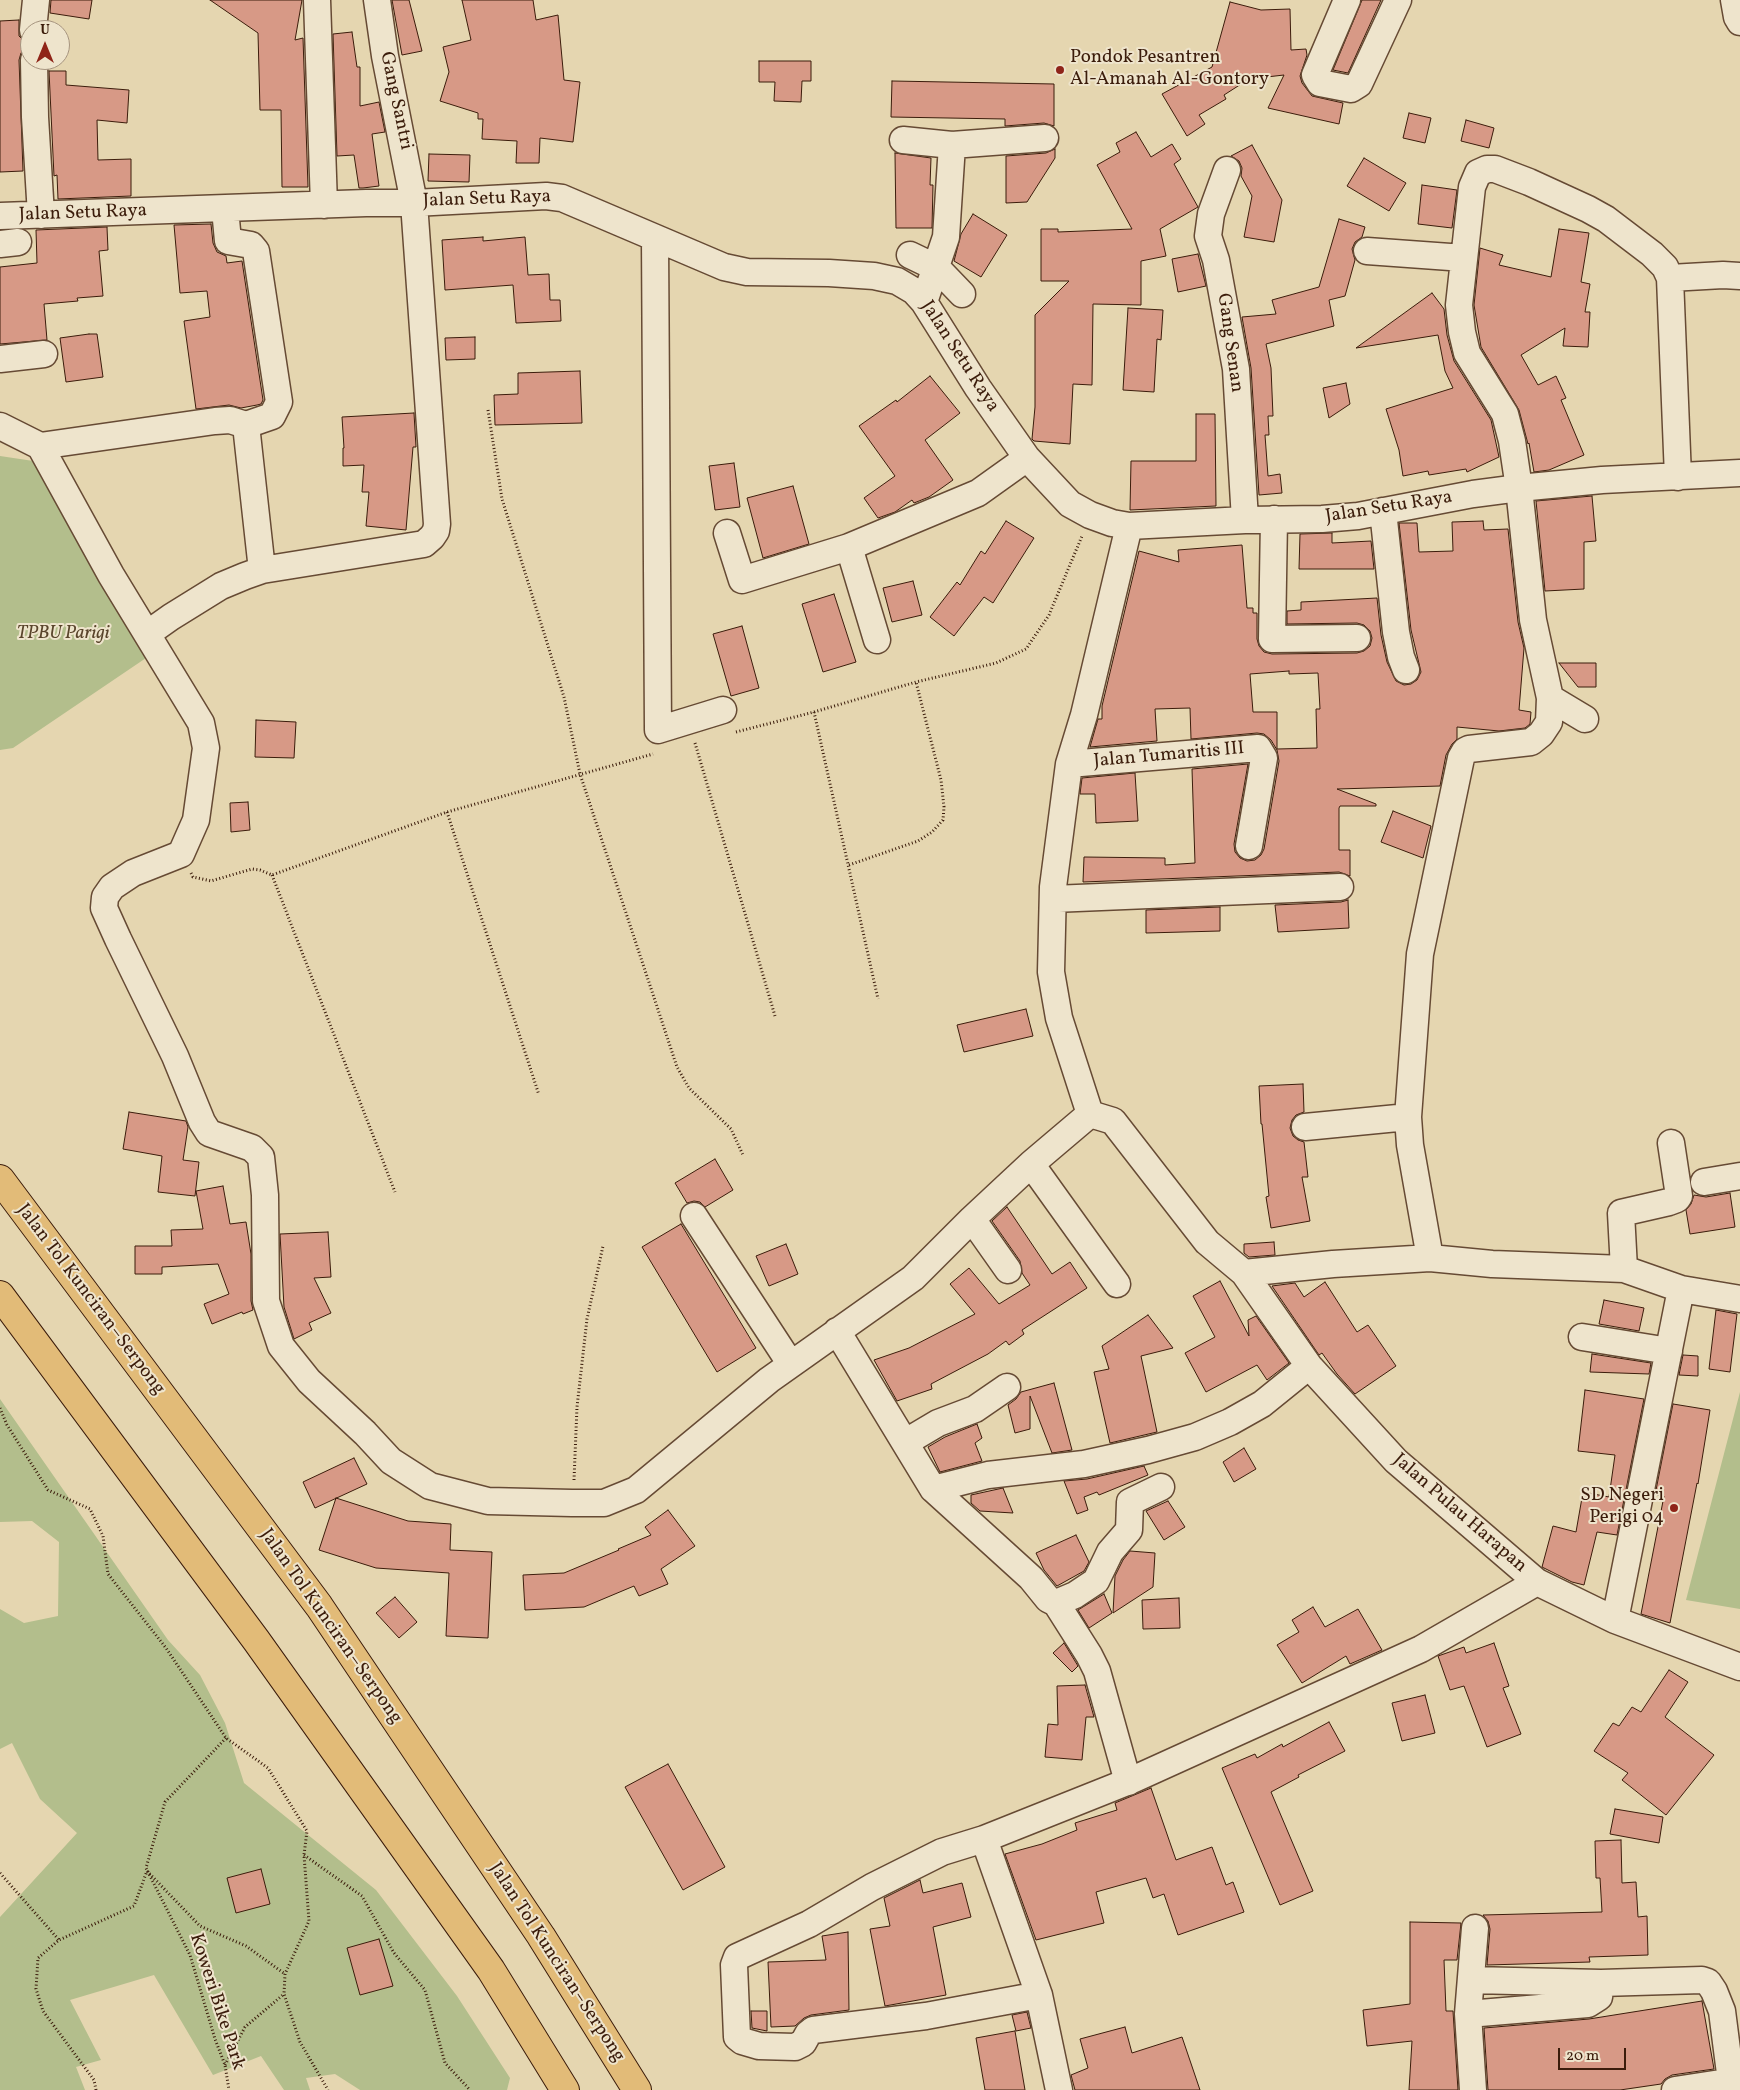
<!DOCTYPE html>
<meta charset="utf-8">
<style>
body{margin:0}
#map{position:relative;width:1740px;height:2090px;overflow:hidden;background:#e5d6b0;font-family:Vollkorn,serif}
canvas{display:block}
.north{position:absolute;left:20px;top:20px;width:50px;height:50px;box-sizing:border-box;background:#eee4cc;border:1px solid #a6947f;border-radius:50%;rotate:0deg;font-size:14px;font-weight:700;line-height:20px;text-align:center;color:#3b1c0b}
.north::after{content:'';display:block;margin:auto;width:18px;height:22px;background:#8f2418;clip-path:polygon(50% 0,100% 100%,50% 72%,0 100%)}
.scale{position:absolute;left:1558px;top:2048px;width:68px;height:22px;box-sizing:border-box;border:2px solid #3b1c0b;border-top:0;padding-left:6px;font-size:15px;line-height:18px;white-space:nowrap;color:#3b1c0b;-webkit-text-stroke:4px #eee4cc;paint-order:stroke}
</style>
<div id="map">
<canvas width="1740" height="2090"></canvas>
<div class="north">U</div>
<div class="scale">20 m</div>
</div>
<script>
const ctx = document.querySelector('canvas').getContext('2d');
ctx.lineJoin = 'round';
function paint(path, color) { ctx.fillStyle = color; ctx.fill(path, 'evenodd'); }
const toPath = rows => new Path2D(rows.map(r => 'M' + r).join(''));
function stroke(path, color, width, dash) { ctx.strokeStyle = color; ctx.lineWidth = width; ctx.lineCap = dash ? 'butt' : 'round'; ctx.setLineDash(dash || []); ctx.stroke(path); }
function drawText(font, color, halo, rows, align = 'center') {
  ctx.font = font + ' Vollkorn,serif'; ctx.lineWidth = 4; ctx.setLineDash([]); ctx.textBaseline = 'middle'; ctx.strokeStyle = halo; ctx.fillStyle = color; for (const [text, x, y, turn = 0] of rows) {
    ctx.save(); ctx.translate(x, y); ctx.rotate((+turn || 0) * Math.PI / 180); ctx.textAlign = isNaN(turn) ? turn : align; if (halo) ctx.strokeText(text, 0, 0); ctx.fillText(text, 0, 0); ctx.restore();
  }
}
paint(toPath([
 [0,456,40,462,60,488,146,658,13,748,0,750],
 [1740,1392,1740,1609,1686,1600],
 [0,1399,168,1640,200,1675,225,1723,244,1783,376,1890,457,1996,510,2078,507,2090,360,2090,335,2074,306,2078,310,2090,284,2090,261,2056,213,2075,154,1975,70,2000,101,2060,76,2067,85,2090,0,2090,0,1917,77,1833,40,1799,12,1743,0,1749,0,1609,24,1623,58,1616,59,1542,32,1521,0,1522]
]), '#b3be8c');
const building = toPath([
 [51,0,92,0,89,19,50,13,51,0],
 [210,0,302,0,295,40,303,38,308,187,282,187,281,110,260,110,258,33,210,0],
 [392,0,409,0,422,51,402,55,392,0],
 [462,0,533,0,536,20,558,15,564,80,580,82,573,142,540,138,539,163,516,163,517,141,482,139,483,119,478,119,478,113,440,101,449,72,443,47,471,40,462,0],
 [1362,0,1381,0,1348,73,1333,70,1362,0],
 [1230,2,1261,10,1290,9,1291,50,1306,49,1307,55,1300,76,1302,83,1312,96,1343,103,1339,124,1268,108,1284,75,1249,79,1224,95,1226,99,1199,115,1205,124,1187,136,1162,94,1212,67,1230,2],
 [19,20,19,36,26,43,26,47,21,53,19,60,23,171,0,172,0,21,19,20],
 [352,32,357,67,360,67,360,106,379,102,385,132,372,134,379,186,363,188,359,188,354,155,337,156,333,34,352,32],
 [759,61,811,61,811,81,802,81,801,102,774,101,775,82,759,82,759,61],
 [49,71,66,71,66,85,129,90,127,123,97,120,98,160,131,159,131,196,58,199,57,175,54,176,49,71],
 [892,81,1054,84,1054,126,1044,123,1005,126,1005,119,891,117,892,81],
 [1409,113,1431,118,1425,143,1403,138,1409,113],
 [1466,120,1494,128,1489,148,1461,141,1466,120],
 [1136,132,1151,157,1172,144,1181,159,1174,164,1198,207,1160,229,1166,256,1141,261,1141,305,1093,304,1092,385,1073,384,1070,444,1034,441,1032,439,1035,407,1035,315,1069,281,1041,281,1041,229,1058,229,1058,232,1132,229,1097,165,1120,152,1116,143,1136,132],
 [1252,145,1282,200,1274,242,1244,237,1252,196,1241,176,1242,168,1239,161,1231,156,1252,145],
 [1055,149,1055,158,1027,202,1006,203,1006,156,1046,153,1055,149],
 [895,153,931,158,930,185,933,185,932,228,896,228,895,153],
 [429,154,470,155,469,182,428,181,429,154],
 [1364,158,1406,183,1389,211,1347,186,1364,158],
 [1422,185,1457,190,1452,228,1418,224,1422,185],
 [973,214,1007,235,981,277,954,261,961,234,973,214],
 [1339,219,1365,227,1362,237,1355,242,1352,249,1355,260,1345,296,1329,300,1334,326,1266,344,1271,368,1273,416,1268,416,1269,435,1265,435,1268,476,1280,474,1282,493,1259,495,1251,368,1242,317,1276,314,1272,300,1319,287,1339,219],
 [211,224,213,243,217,252,226,256,227,263,242,261,263,400,261,404,257,405,241,408,229,405,196,409,184,321,210,317,207,291,180,293,174,225,211,224],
 [107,227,108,250,99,251,103,296,77,298,78,301,44,304,47,340,0,344,0,267,37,263,36,230,107,227],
 [1559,229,1589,233,1581,282,1590,284,1585,312,1590,312,1588,347,1563,346,1565,328,1521,355,1538,385,1556,376,1566,398,1561,400,1584,455,1549,470,1534,472,1529,443,1528,444,1519,410,1481,347,1474,305,1480,248,1503,255,1499,265,1551,277,1559,229],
 [483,237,483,241,525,237,528,275,549,274,550,300,560,300,561,321,516,323,513,285,445,290,442,240,483,237],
 [1198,254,1206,286,1178,292,1172,259,1198,254],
 [1432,293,1444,309,1447,335,1454,361,1491,420,1499,457,1467,472,1466,469,1429,475,1428,471,1403,476,1399,450,1386,409,1453,388,1445,371,1438,335,1356,348,1432,293],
 [1128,308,1163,310,1161,340,1157,339,1154,392,1123,390,1128,308],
 [89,334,97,334,103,377,66,382,60,338,89,334],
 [475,337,475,359,446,360,445,338,475,337],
 [580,371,582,423,495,425,494,395,518,394,518,373,580,371],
 [930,376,960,413,925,440,953,480,929,497,914,503,912,500,895,512,878,518,864,498,895,476,859,426,896,400,897,402,930,376],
 [1346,383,1350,404,1329,418,1323,388,1346,383],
 [414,413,416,447,413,447,406,530,366,526,369,492,362,492,364,465,343,466,343,448,344,448,342,417,414,413],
 [1196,414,1215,414,1216,506,1130,510,1131,461,1196,461,1196,414],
 [734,463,740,507,715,510,709,466,734,463],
 [793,486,809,544,763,558,747,498,793,486],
 [1592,496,1596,541,1584,542,1584,589,1545,591,1536,501,1592,496],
 [1006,521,1034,538,993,603,984,597,954,636,930,617,957,582,960,585,981,551,985,554,1006,521],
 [1483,521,1484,530,1508,529,1518,622,1524,648,1519,710,1531,712,1530,724,1525,728,1499,731,1457,727,1457,739,1452,744,1446,755,1440,786,1337,789,1376,804,1376,806,1340,806,1339,808,1339,850,1350,850,1350,876,1339,872,1083,882,1084,857,1165,858,1165,865,1195,863,1192,769,1248,764,1234,844,1235,852,1240,858,1247,861,1255,860,1261,855,1264,849,1279,761,1277,750,1271,740,1264,734,1257,733,1191,739,1190,708,1155,709,1157,741,1090,747,1098,719,1102,719,1102,706,1139,551,1179,562,1178,550,1242,545,1247,608,1253,608,1253,613,1257,613,1257,639,1259,646,1264,652,1272,654,1357,653,1364,651,1370,646,1372,638,1370,631,1364,625,1357,623,1287,624,1287,611,1301,610,1301,602,1377,598,1381,635,1387,662,1396,681,1404,685,1411,684,1417,680,1421,672,1411,630,1399,523,1417,523,1419,552,1453,551,1452,522,1483,521],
 [1289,671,1289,674,1318,673,1320,709,1316,709,1317,748,1277,749,1277,712,1253,712,1250,674,1289,671],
 [1332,533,1332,543,1371,541,1374,569,1299,569,1300,534,1332,533],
 [913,581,922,615,892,622,883,588,913,581],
 [834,594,856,662,823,672,802,604,834,594],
 [742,626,759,688,731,696,713,634,742,626],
 [1559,663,1596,663,1596,687,1578,687,1559,663],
 [256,720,296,722,294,758,255,757,256,720],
 [1135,773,1138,821,1096,823,1095,794,1080,794,1082,778,1135,773],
 [248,802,250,830,231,832,230,803,248,802],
 [1393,811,1431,826,1423,858,1381,842,1393,811],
 [1348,900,1349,928,1278,932,1275,905,1341,902,1348,900],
 [1220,907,1220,931,1146,933,1146,910,1220,907],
 [1026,1009,1033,1036,964,1052,957,1025,1026,1009],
 [1303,1084,1304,1112,1296,1115,1292,1120,1290,1128,1293,1136,1298,1140,1304,1142,1308,1177,1302,1177,1310,1221,1271,1228,1266,1197,1269,1196,1262,1124,1261,1124,1259,1086,1303,1084],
 [129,1112,186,1121,188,1127,183,1160,199,1162,195,1196,158,1192,162,1156,123,1149,129,1112],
 [715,1159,733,1190,705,1207,700,1202,694,1201,687,1203,675,1183,715,1159],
 [223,1186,230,1224,246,1222,251,1254,251,1301,253,1310,243,1314,242,1312,212,1324,204,1304,229,1294,218,1264,162,1267,162,1274,135,1274,135,1246,172,1246,171,1230,203,1229,196,1191,223,1186],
 [1730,1193,1735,1227,1690,1234,1686,1210,1691,1204,1694,1195,1706,1197,1730,1193],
 [1007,1207,1052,1274,1070,1262,1087,1288,1022,1330,1024,1334,1009,1345,1006,1341,988,1354,931,1384,932,1389,897,1401,874,1360,909,1348,975,1314,950,1284,969,1268,999,1304,1030,1285,1022,1273,1020,1261,992,1221,1007,1207],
 [681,1224,756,1348,717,1372,642,1247,681,1224],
 [328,1232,331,1277,314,1278,331,1313,309,1323,312,1330,294,1339,284,1307,280,1234,328,1232],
 [1274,1242,1275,1255,1249,1257,1244,1253,1244,1244,1274,1242],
 [786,1244,798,1274,769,1286,756,1256,786,1244],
 [1220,1281,1249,1336,1248,1320,1256,1316,1289,1363,1267,1380,1257,1365,1206,1392,1185,1353,1215,1337,1193,1296,1220,1281],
 [1325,1282,1357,1332,1368,1325,1396,1366,1355,1394,1337,1374,1322,1353,1319,1355,1272,1286,1295,1283,1304,1297,1325,1282],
 [1604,1300,1644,1308,1639,1331,1599,1324,1604,1300],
 [1716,1310,1737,1314,1730,1372,1709,1369,1716,1310],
 [1148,1315,1173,1348,1141,1356,1157,1432,1110,1443,1094,1372,1109,1369,1102,1346,1148,1315],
 [1592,1354,1651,1363,1649,1374,1590,1372,1592,1354],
 [1683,1355,1698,1356,1698,1376,1679,1375,1683,1355],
 [1054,1383,1072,1450,1052,1453,1030,1396,1030,1429,1015,1433,1008,1405,1016,1399,1021,1392,1054,1383],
 [1585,1390,1644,1399,1617,1535,1597,1532,1584,1585,1572,1582,1542,1567,1553,1526,1576,1532,1583,1492,1609,1497,1615,1455,1578,1451,1585,1390],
 [1673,1404,1710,1410,1698,1484,1697,1483,1670,1623,1641,1614,1664,1496,1655,1495,1673,1404],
 [977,1424,982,1438,975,1443,982,1461,940,1472,928,1447,945,1437,977,1424],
 [1244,1448,1256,1469,1234,1482,1223,1462,1244,1448],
 [354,1458,367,1484,315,1508,303,1482,354,1458],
 [1144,1466,1148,1475,1099,1495,1097,1492,1084,1497,1088,1510,1077,1514,1064,1481,1087,1479,1144,1466],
 [1003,1488,1013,1513,980,1511,971,1503,971,1495,1003,1488],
 [336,1498,408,1521,451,1524,450,1550,492,1552,488,1638,446,1636,449,1573,376,1568,319,1550,336,1498],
 [1168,1501,1185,1527,1164,1540,1146,1511,1168,1501],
 [668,1510,695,1546,661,1569,668,1584,639,1596,634,1586,584,1607,525,1610,523,1575,564,1573,619,1550,618,1549,651,1535,645,1527,668,1510],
 [1076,1535,1089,1562,1084,1571,1057,1586,1044,1570,1036,1553,1076,1535],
 [1130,1551,1155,1553,1153,1587,1113,1613,1115,1576,1123,1560,1130,1551],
 [1104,1594,1112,1613,1089,1628,1078,1610,1104,1594],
 [395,1597,417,1622,399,1638,376,1613,395,1597],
 [1179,1598,1180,1628,1143,1629,1142,1600,1179,1598],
 [1313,1607,1325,1627,1358,1609,1382,1650,1350,1664,1346,1656,1302,1683,1277,1645,1299,1632,1292,1620,1313,1607],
 [1064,1643,1078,1666,1072,1672,1053,1653,1064,1643],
 [1494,1643,1509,1686,1503,1688,1521,1734,1487,1747,1464,1686,1450,1690,1438,1656,1464,1647,1466,1653,1494,1643],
 [1669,1670,1688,1682,1665,1717,1714,1755,1666,1815,1622,1780,1628,1773,1594,1751,1613,1723,1619,1726,1632,1707,1641,1712,1669,1670],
 [1085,1685,1094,1717,1086,1717,1082,1760,1045,1757,1048,1724,1058,1725,1057,1686,1085,1685],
 [1425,1695,1435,1733,1402,1741,1392,1703,1425,1695],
 [1329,1722,1345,1751,1298,1775,1299,1777,1271,1792,1313,1891,1280,1905,1222,1768,1255,1754,1257,1758,1282,1744,1283,1747,1329,1722],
 [668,1764,725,1867,683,1890,625,1787,668,1764],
 [1151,1788,1176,1860,1212,1847,1226,1885,1233,1882,1244,1912,1178,1935,1164,1894,1153,1898,1146,1878,1096,1892,1104,1923,1036,1940,1005,1854,1042,1844,1077,1830,1075,1823,1117,1810,1115,1803,1151,1788],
 [1615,1809,1663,1817,1659,1843,1610,1834,1615,1809],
 [1621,1840,1622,1883,1636,1882,1638,1917,1647,1916,1648,1955,1589,1957,1590,1962,1487,1965,1490,1929,1488,1921,1483,1915,1602,1912,1600,1878,1596,1878,1595,1841,1621,1840],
 [261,1869,270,1904,236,1913,227,1878,261,1869],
 [920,1880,923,1893,962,1883,971,1917,933,1927,946,1995,885,2006,870,1929,890,1926,884,1898,920,1880],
 [1410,1922,1461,1923,1457,1960,1444,1960,1446,2011,1453,2011,1458,2090,1409,2090,1412,2041,1367,2046,1363,2010,1410,2004,1410,1922],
 [848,1932,849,2010,811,2015,804,2018,795,2026,771,2027,768,1962,826,1960,822,1936,848,1932],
 [379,1939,393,1986,360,1995,347,1948,379,1939],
 [1702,2001,1714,2069,1672,2075,1665,2079,1661,2084,1620,2090,1488,2090,1484,2028,1589,2019,1702,2001],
 [751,2011,767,2011,767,2031,752,2028,751,2011],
 [1027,2012,1031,2028,1016,2031,1012,2015,1027,2012],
 [1125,2027,1132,2053,1182,2037,1200,2090,1075,2090,1071,2075,1088,2068,1080,2039,1125,2027],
 [1015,2031,1025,2090,985,2090,976,2038,1015,2031]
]);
paint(building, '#d79986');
stroke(building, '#3b1c0b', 1);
const minor = toPath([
 [317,0,324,205],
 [1347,0,1315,75,1320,83,1351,89,1359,84,1398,0],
 [1734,0,1737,17,1740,22],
 [33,30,36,0],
 [34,60,35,117,41,215],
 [903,140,952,145,1045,138],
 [1227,170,1211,214,1208,236,1216,260,1236,369,1245,520],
 [0,216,366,203,414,203,546,196,562,198,724,267,747,272,829,273,874,276,897,281,914,291,924,302,978,388,1027,458,1070,504,1090,515,1112,523,1129,526,1245,520,1322,519,1358,516,1473,494,1519,488,1602,480,1740,473],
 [655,239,658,730,723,710],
 [0,244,18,242],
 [1367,251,1464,258],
 [910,255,937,268,962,294],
 [1670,278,1723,275,1740,276],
 [924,302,946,237,952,145],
 [0,359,44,354],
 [246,425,262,570],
 [0,426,40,446,215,421,230,420,246,425,272,416,279,402,256,251,251,245,228,241,225,209],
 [40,446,111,575,201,723,206,748,196,820,181,854,133,873,112,887,105,897,104,908,118,939,175,1056,202,1122,209,1133,252,1148,261,1157,265,1195,266,1301,281,1346,309,1381,365,1433,391,1461,430,1486,488,1501,572,1503,604,1503,636,1490,769,1380,913,1278,972,1219,1031,1164,1090,1114],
 [1383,511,1396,632,1401,657,1406,670],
 [1274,519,1272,639,1357,638],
 [727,533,742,580,849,547,978,493,1027,458],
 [849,547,877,640],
 [147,634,171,617,221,586,245,576,262,570,424,544,432,537,436,531,437,524,414,203,385,56,377,0],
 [1585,719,1550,698,1533,620,1519,488,1512,441,1505,414,1467,353,1462,332,1459,305,1472,187,1478,173,1487,169,1495,169,1529,182,1588,209,1606,219,1652,254,1665,267,1670,278,1678,477],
 [1069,764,1258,748,1264,758,1249,846],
 [1053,899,1340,887],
 [1090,1114,1113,1121,1207,1242,1244,1273,1309,1366,1396,1461,1537,1582,1615,1620,1740,1667],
 [1090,1114,1059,1018,1051,972,1053,887,1069,764,1084,715,1129,526],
 [1305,1127,1408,1117],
 [1031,1164,1117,1284],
 [1704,1182,1740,1176],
 [694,1216,790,1363],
 [972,1219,1008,1270],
 [1430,1258,1410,1145,1408,1117,1420,954,1461,758,1465,751,1469,749,1531,742,1541,734,1549,722,1550,698],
 [1624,1269,1621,1213,1669,1202,1677,1199,1679,1196,1671,1143],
 [1244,1273,1333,1264,1430,1258,1492,1264,1624,1269,1681,1289,1740,1299],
 [837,1331,933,1489,1031,1578,1048,1599,1056,1603,1089,1655,1097,1671,1128,1782],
 [1582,1337,1669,1351],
 [906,1442,938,1423,975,1409,1007,1387],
 [933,1489,988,1475,1084,1464,1148,1450,1195,1437,1230,1422,1262,1404,1309,1366],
 [1056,1603,1075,1595,1096,1581,1110,1552,1129,1530,1130,1502,1161,1487],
 [1615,1620,1681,1289],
 [984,1839,1039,1995,1059,2090],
 [1471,1980,1601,1983,1702,1980,1708,1982,1714,1991,1722,2011,1731,2081],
 [1039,1995,926,2016,813,2030,808,2034,803,2043,795,2047,759,2046,742,2041,737,2037,734,1965,737,1957,809,1924,872,1887,942,1852,984,1839,1132,1780,1421,1649,1537,1582],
 [1468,2014,1588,2004,1599,1997,1601,1983],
 [1473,2090,1468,2014,1475,1928],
 [1675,2090,1740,2080]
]);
const highway = toPath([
 [0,1179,319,1606,541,1936,637,2090],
 [0,1295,256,1640,491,1970,565,2090]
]);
stroke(minor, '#664a34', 29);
stroke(highway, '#3b1c0b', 30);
stroke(toPath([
 [488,410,502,499,564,697,580,774,677,1067,689,1088,731,1129,743,1155],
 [814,712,878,999],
 [736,732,814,712,916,682,996,663,1026,649,1049,615,1082,536],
 [695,743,775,1016],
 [447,812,539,1095],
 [849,865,918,841,932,832,943,820,944,807,941,780,916,682],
 [191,873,193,877,211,881,252,869,260,870,272,875,447,812,653,754],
 [272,875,395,1192],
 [0,1408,7,1425,48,1490,90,1509,103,1536,108,1574,166,1648,226,1738,268,1768,307,1831,304,1855,309,1921,285,1974,284,1994,300,2042,328,2090],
 [574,1480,577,1407,587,1319,603,1246],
 [226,1738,165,1802,146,1868,190,1955,215,2039,225,2065,229,2090],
 [304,1855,362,1896,394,1953,425,1990,445,2063,470,2090],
 [0,1873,59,1940],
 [225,2065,245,2027,284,1994],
 [96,2090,94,2080,43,2011,36,1989,38,1958,59,1940,134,1906,147,1871,200,1926,246,1946,285,1974]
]), '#3b1c0b', 3, [1, 2.5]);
stroke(minor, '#eee4cc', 26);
stroke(highway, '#e2bb78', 28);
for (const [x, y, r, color] of [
 [1060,70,5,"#8f2418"],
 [1674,1508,5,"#8f2418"]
]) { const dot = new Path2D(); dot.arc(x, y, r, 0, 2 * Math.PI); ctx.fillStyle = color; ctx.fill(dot); stroke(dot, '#eee4cc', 2); }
drawText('19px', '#3b1c0b', '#eee4cc', [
 ["Pondok Pesantren",1070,59],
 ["Al-Amanah Al-Gontory",1070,81],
 ["SD Negeri",1664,1497,"right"],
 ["Perigi 04",1664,1519,"right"]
], 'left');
drawText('19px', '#3b1c0b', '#eee4cc', [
 ["Gang Santri",395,101,78],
 ["Jalan Setu Raya",487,200,-2],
 ["Jalan Setu Raya",83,214,-2],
 ["Gang Senan",1229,343,82],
 ["Jalan Setu Raya",959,357,57],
 ["Jalan Setu Raya",1389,508,-9],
 ["Jalan Tumaritis III",1169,756,-5],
 ["Jalan Tol Kunciran–Serpong",90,1300,53],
 ["Jalan Pulau Harapan",1459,1514,41],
 ["Jalan Tol Kunciran–Serpong",330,1627,55],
 ["Jalan Tol Kunciran–Serpong",556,1963,57],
 ["Koweri Bike Park",216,2002,72]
]);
drawText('italic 19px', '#59442b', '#eee4cc', [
 ["TPBU Parigi",63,635]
]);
</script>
